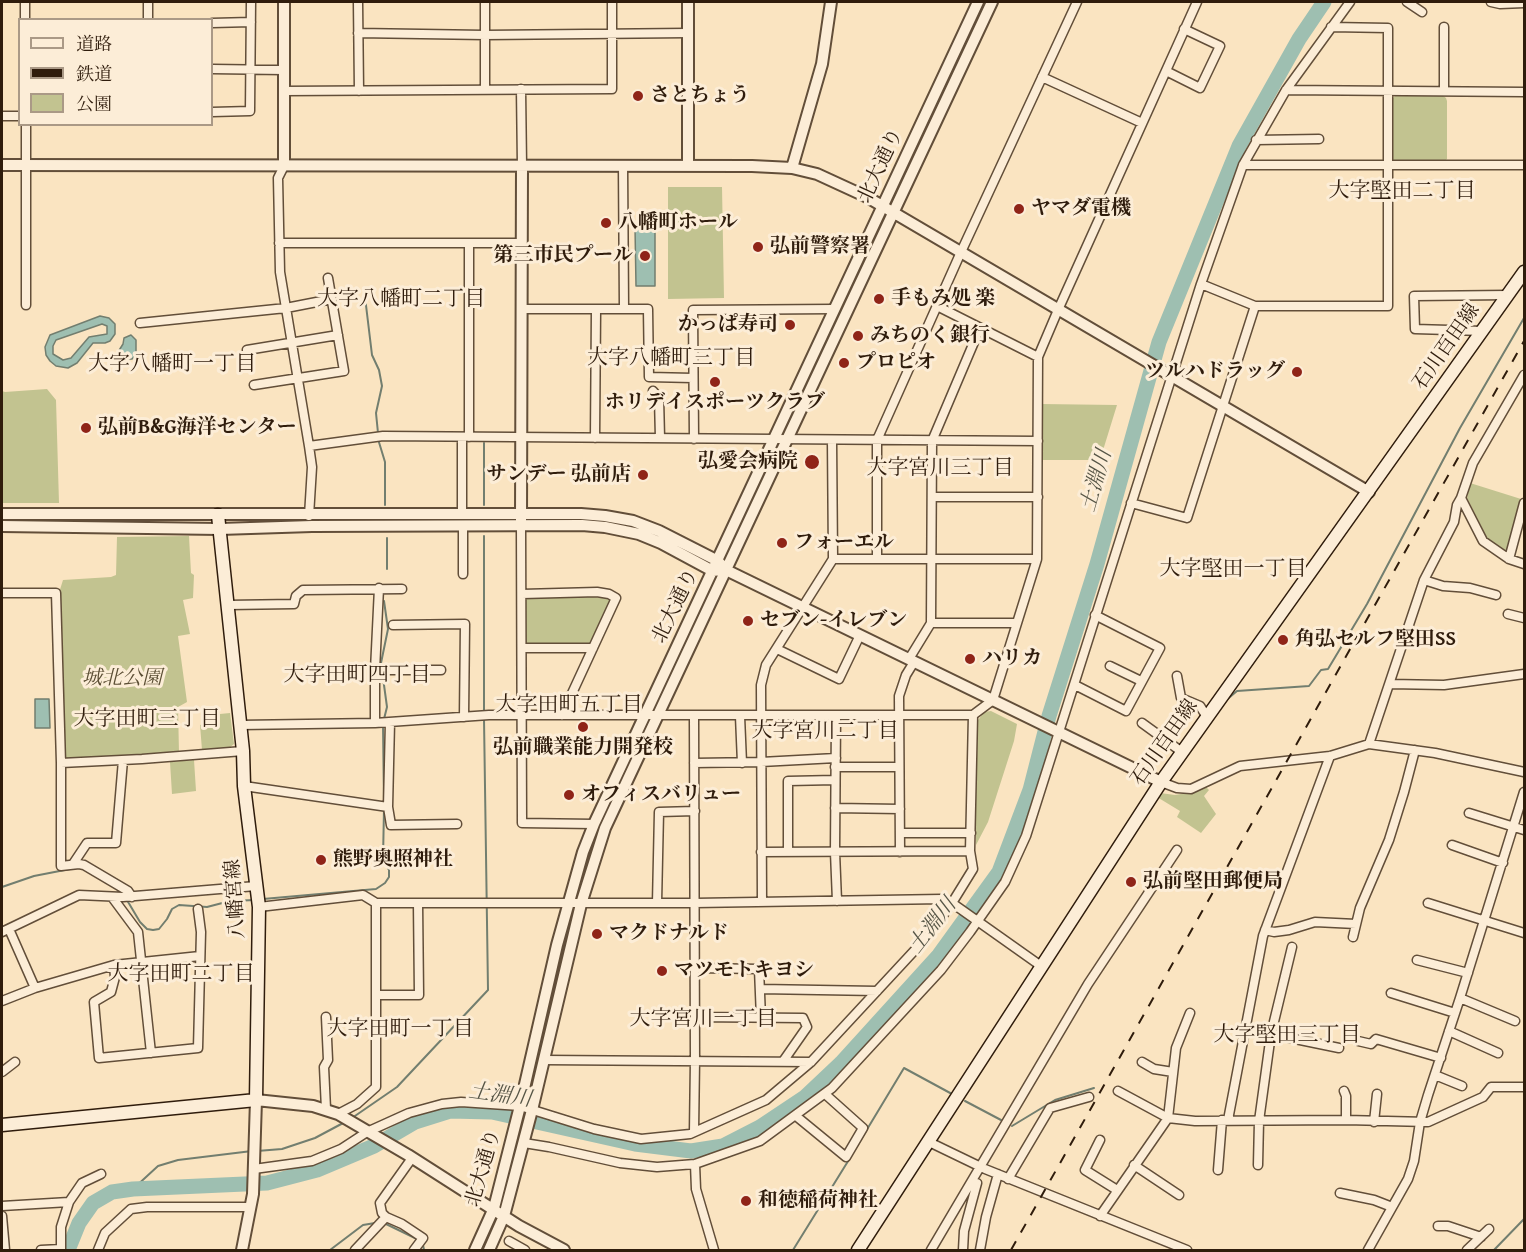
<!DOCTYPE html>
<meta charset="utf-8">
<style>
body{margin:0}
#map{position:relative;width:1526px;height:1252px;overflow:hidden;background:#fae4c1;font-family:"Gentium Book Plus","Noto Serif JP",serif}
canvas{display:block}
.frame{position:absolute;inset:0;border:3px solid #2f1c0c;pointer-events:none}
.legend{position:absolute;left:18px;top:18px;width:195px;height:108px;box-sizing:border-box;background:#fcedd7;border:2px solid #aa9986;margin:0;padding:8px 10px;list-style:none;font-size:18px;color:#2f1c0c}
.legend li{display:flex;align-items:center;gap:12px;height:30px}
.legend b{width:30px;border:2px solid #aa9986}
</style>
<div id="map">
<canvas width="1526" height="1252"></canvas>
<div class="frame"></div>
<ul class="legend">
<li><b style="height:8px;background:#fcedd7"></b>道路</li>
<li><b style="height:8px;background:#2f1c0c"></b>鉄道</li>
<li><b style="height:16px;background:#c2c390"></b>公園</li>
</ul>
</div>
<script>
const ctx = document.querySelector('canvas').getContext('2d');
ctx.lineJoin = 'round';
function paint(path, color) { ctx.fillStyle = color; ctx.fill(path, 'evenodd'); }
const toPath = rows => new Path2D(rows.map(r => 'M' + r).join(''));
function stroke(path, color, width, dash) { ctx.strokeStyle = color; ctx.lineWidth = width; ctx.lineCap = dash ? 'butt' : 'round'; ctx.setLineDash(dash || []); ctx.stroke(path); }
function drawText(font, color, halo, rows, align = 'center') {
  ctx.font = font + ' "Gentium Book Plus","Noto Serif JP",serif'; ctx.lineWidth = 6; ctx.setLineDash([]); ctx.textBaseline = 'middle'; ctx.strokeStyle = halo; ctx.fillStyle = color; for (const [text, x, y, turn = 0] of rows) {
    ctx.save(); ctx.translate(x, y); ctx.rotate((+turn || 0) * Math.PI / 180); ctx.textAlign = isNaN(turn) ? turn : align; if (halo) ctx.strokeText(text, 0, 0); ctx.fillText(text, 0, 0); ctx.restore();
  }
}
paint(toPath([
 [1442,95,1446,98,1447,101,1447,159,1444,162,1396,162,1392,159,1392,99,1395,96],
 [668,187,722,187,724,298,668,299],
 [47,389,56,400,59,503,2,503,2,391,5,392],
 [1041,404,1117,405,1100,460,1040,460],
 [1470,483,1521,499,1506,553,1487,538,1467,498],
 [189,536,191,573,194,575,193,598,183,600,190,634,178,636,187,702,178,707,179,753,65,759,58,596,63,580,111,577,116,575,117,537],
 [530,596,576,596,609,598,611,601,592,643,588,645,529,646,526,643,526,600],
 [220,711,220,714,230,713,234,744,229,748,202,750,200,725,205,724,205,714],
 [991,711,1017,724,1014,741,988,822,976,845,976,723,984,712],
 [194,760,196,791,172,794,170,762],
 [1206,787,1209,790,1204,796,1216,814,1201,833,1177,817,1180,811,1157,797,1160,793,1175,795,1198,791]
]), '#c2c390');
const water = toPath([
 [655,226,655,286,636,286,635,227,655,226],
 [100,316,109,318,115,324,115,334,110,341,105,343,93,343,77,363,68,368,56,366,50,361,46,355,45,347,50,335,100,316],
 [102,324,107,326,107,334,89,337,71,358,63,360,53,354,53,346,56,340,102,324],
 [131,335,136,340,136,355,132,359,122,359,118,352,123,344,124,338,131,335],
 [35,699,49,699,50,728,35,728,35,699]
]);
paint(water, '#9ebfb1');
stroke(water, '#727e6f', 1.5);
stroke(toPath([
 [365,297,372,355,379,370,382,386,376,413,378,433],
 [378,439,385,462,385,505],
 [484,505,484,443],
 [387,569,387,538],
 [1224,702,1237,691,1309,686,1321,670,1328,669,1367,604,1460,428,1524,318],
 [484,711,484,536],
 [384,719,387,707,381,663,388,629,384,601],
 [383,725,384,803],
 [2,887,34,876,70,869],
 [121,890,140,922,147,929,153,930,159,929,167,919,172,909,179,905,207,907,230,901,255,900],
 [263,899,376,889,385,883,389,877,389,870,383,859,384,809],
 [965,1101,1001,1120],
 [352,1118,397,1087,488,990,484,719],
 [1012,1126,1055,1100,1094,1088],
 [857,1146,904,1068,952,1094],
 [257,1151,282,1149,315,1138,345,1122],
 [133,1189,158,1166,178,1160,252,1151],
 [384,1223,419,1240],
 [423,1245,424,1250],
 [330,1250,363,1225,375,1223],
 [793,1250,850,1158],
 [1494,1250,1524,1219]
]), '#727e6f', 2);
stroke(toPath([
 [68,1250,79,1223,93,1203,112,1192,133,1189,267,1183,317,1170,374,1146,415,1122,450,1111,492,1112,635,1144,691,1151,723,1146,760,1127,805,1097,841,1063,939,955,999,872,1030,790,1049,716,1097,564,1159,342,1239,146,1299,39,1324,2]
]), '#9ebfb1', 15);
const minor = toPath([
 [25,2,25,20],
 [148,2,148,20],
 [358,2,359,91],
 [485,2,485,89],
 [1407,2,1422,12],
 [1491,2,1500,4,1524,3],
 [212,23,251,22],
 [1444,27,1444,91],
 [358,33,485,35,688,33],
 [212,69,284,70],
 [1166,71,1200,88,1220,46,1184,29],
 [1042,77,1142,123],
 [521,89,522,166],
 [1286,90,1524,92],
 [284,91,612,89,612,2],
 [212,112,250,111,251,2],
 [2,116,20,116],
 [26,124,26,305],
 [1256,140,1319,139],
 [623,165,624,309],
 [1243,165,1524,165],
 [284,166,278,178,280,272,309,446,312,467,309,516],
 [279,243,522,243],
 [1201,284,1255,306,1388,306,1388,28,1331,27],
 [937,306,1038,357],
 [522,309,648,309,649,377,693,378],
 [140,323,286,308,332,299],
 [1483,331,1415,329,1414,296,1508,295],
 [247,350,338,335],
 [1524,375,1473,463,1461,498,1483,541,1509,559,1524,564],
 [254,385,344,371,328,278],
 [653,391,659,398,660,438],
 [462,437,462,514],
 [469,437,469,243],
 [595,438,596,310],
 [694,439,693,310,834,309],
 [309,446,383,436,1038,441],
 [932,497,1038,497],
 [1131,503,1187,518,1255,306],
 [463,526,463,574],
 [521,526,522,823,594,824],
 [833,559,1037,559],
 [877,559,877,440,961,252,1077,2],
 [1509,559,1524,503],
 [1424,580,1443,586,1470,588,1496,595],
 [2,593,56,593,61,763,61,866,79,864,84,865,128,891,132,897],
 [522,594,597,592,609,594,616,598,562,715],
 [228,605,294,604,296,596,303,590,402,589],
 [1508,614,1524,618],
 [931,623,1017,623],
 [393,625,465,624,464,717],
 [522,648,593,648],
 [777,649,839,679,860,635],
 [909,659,931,623,932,441,980,328],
 [1110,666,1141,681],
 [375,670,441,670],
 [1177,676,1181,698,1200,706,1207,717],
 [1390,684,1444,685,1524,674],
 [1075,685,1126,711,1160,648,1095,615],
 [740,716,742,763],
 [836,716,835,852,837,901],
 [390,722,388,807,391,825,457,824],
 [375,723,375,670,379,588],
 [1142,723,1182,752],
 [240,725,375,723,489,715,973,715,993,700,1037,559,1038,357,1058,310,1197,2],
 [1369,744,1424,580,1454,522,1457,505,1461,498],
 [61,763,142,759,243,751],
 [694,763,761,762,836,758],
 [835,767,899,767],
 [1161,782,1177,788,1191,789,1240,766,1330,756,1369,744,1435,753,1524,772],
 [244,786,388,807],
 [835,808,900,809],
 [1469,813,1524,830],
 [900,833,971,833],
 [1452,845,1503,863],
 [761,852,970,851],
 [788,852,788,781,835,780],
 [900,852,899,696,906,675,914,662],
 [73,864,87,843,116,843,123,760],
 [112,897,138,932,151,1053],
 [762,902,761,685,766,665,833,559,832,440],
 [657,903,659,812,695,811],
 [1428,903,1524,933],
 [259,907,363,895,376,903,695,903,942,899,952,903,1041,966],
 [9,929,35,988],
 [1265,930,1274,932,1289,930,1315,922,1356,924],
 [2,932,79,895,123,897,256,886],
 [1353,937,1360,908,1389,840,1404,792,1415,750],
 [1417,960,1468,973],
 [114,965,115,977,111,992,94,1002,99,1058,198,1048,201,932,198,909],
 [695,968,759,969,761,1018],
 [760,989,877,991],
 [1391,993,1455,1013],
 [377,995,419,995,418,903],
 [1460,998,1515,1021],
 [2,1001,35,988,114,965,200,956],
 [326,1017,328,1060,324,1067,326,1109],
 [695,1017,803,1018,807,1027,784,1060],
 [1449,1031,1498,1053],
 [1271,1034,1339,1048],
 [1358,1041,1371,1044,1376,1039,1441,1058],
 [544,1060,811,1062],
 [1142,1062,1154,1069,1173,1072],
 [2,1072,15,1062],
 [1435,1075,1462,1086],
 [1118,1091,1168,1118,1176,1048,1190,1013],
 [1344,1091,1346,1096,1346,1120],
 [338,1114,357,1104,376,1087,376,903],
 [796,1116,846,1157,863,1128,825,1094],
 [1228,1120,1263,936,1330,756],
 [1374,1122,1377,1094],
 [694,1132,695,1060,694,715],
 [1100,1140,1085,1170,1117,1190],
 [927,1141,985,1169,1187,1250],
 [524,1143,549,1147,620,1163,657,1167,695,1164,760,1141,832,1088,941,970,970,932,1005,882,1026,836,1201,284,1243,165,1286,90,1350,2],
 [412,1158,380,1203,382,1213,386,1217,402,1224,423,1238,414,1250],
 [695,1164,696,1189,714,1250],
 [1134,1165,1179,1195],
 [1258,1165,1259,1121,1271,1034,1292,947],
 [254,1169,312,1161,341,1149,367,1132,409,1113,442,1104,461,1102,520,1106,594,1129,641,1139,690,1134,766,1100,811,1062,927,937,952,903,973,869,970,851,973,715],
 [1218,1170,1222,1120],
 [1008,1179,1050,1108,1089,1097],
 [1340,1193,1374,1200,1392,1207],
 [2,1206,69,1202],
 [2,1216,5,1250],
 [1100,1216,1168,1118,1195,1121,1346,1120,1428,1122,1483,1097,1491,1087,1524,1087],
 [1438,1226,1448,1226,1481,1237],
 [509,1241,525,1250],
 [41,1250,61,1249,61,1227,69,1202,82,1183,101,1174],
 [98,1250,105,1233,131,1209,147,1207,250,1207],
 [355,1250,386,1217],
 [931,1250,1088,984,1177,850],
 [963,1250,964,1231,977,1183],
 [980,1250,986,1217,998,1174],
 [1368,1250,1408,1179,1414,1161,1420,1122,1428,1095,1460,998,1524,792],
 [1467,1250,1489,1229]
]);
const tertiary = toPath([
 [284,2,284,166],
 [688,2,688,166],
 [2,165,752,166,792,168,817,174,867,197,1369,492],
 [792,168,822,64,831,2],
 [2,514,581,514,605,516,633,521,659,531,718,561,726,570,1161,782],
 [521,520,522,166],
 [2,526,220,529,312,526,582,525,605,527,639,534,661,543,713,571,720,570],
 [242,1250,253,1194,256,1100,313,1106,338,1114,408,1155,519,1226,564,1250],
 [475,1250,494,1208,520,1106,557,945,583,852,594,824,978,2],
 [489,1250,504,1216,532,1110,581,904,605,828,992,2]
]);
const secondary = toPath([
 [2,1125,256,1100,259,907,244,786,243,751,218,515],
 [858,1250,1161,782,1524,272]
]);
stroke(minor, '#624e39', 11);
stroke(tertiary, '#624e39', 14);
stroke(secondary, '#2f1c0c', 15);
stroke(minor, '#fcedd7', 8);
stroke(tertiary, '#fcedd7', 10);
stroke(secondary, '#fcedd7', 12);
stroke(toPath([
 [1011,1250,1524,341]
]), '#2f1c0c', 2, [10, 10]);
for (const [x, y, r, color] of [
 [638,96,6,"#8f2418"],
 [1019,209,6,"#8f2418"],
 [606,223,6,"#8f2418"],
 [758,247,6,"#8f2418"],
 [645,256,6,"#8f2418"],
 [879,299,6,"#8f2418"],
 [790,325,6,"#8f2418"],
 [858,336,6,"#8f2418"],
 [844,363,6,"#8f2418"],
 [1297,372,6,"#8f2418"],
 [715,382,6,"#8f2418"],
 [86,428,6,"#8f2418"],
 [812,462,8,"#8f2418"],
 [643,475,6,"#8f2418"],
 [782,543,6,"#8f2418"],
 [748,621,6,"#8f2418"],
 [1283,640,6,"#8f2418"],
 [970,659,6,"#8f2418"],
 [583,727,6,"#8f2418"],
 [569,795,6,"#8f2418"],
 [321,860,6,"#8f2418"],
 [1131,882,6,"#8f2418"],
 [597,934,6,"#8f2418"],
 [662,971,6,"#8f2418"],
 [746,1201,6,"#8f2418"]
]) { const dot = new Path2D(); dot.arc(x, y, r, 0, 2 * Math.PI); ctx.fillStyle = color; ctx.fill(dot); stroke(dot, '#fcedd7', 2); }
drawText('bold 20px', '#2f1c0c', '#fcedd7', [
 ["さとちょう",650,96],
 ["ヤマダ電機",1031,209],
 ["八幡町ホール",618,223],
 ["弘前警察署",770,247],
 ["第三市民プール",633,256,"right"],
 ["手もみ処 楽",891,299],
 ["かっぱ寿司",778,325,"right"],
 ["みちのく銀行",870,336],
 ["プロピオ",856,363],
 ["ツルハドラッグ",1285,372,"right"],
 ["ホリデイスポーツクラブ",715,403,"center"],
 ["弘前B&G海洋センター",98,428],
 ["弘愛会病院",798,462,"right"],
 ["サンデー 弘前店",631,475,"right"],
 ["フォーエル",794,543],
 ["セブン-イレブン",760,621],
 ["角弘セルフ堅田SS",1295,640],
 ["ハリカ",982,659],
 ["弘前職業能力開発校",583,748,"center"],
 ["オフィスバリュー",581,795],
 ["熊野奥照神社",333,860],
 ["弘前堅田郵便局",1143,882],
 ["マクドナルド",609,934],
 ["マツモトキヨシ",674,971],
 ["和徳稲荷神社",758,1201]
], 'left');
drawText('20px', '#2f1c0c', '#fcedd7', [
 ["北大通り",881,166,-65],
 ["石川百田線",1447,347,-55],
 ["北大通り",676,606,-64],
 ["石川百田線",1165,743,-55],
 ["八幡宮線",236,899,-94],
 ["北大通り",484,1168,-74]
]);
drawText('italic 20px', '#5b4e34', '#fcedd7', [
 ["城北公園",122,679]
]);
drawText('21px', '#2f1c0c', '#fcedd7', [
 ["大字堅田二丁目",1402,192],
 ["大字八幡町二丁目",401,300],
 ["大字八幡町三丁目",671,359],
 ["大字八幡町一丁目",172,365],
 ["大字宮川三丁目",940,469],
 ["大字堅田一丁目",1233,570],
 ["大字田町四丁目",357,676],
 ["大字田町五丁目",569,706],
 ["大字田町三丁目",147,720],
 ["大字宮川二丁目",825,732],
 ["大字田町二丁目",181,975],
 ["大字宮川一丁目",703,1020],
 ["大字田町一丁目",400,1030],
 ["大字堅田三丁目",1287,1036]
]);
drawText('italic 21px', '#565546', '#fcedd7', [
 ["土淵川",1097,481,-74],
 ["土淵川",933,926,-52],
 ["土淵川",500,1096,8]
]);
</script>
